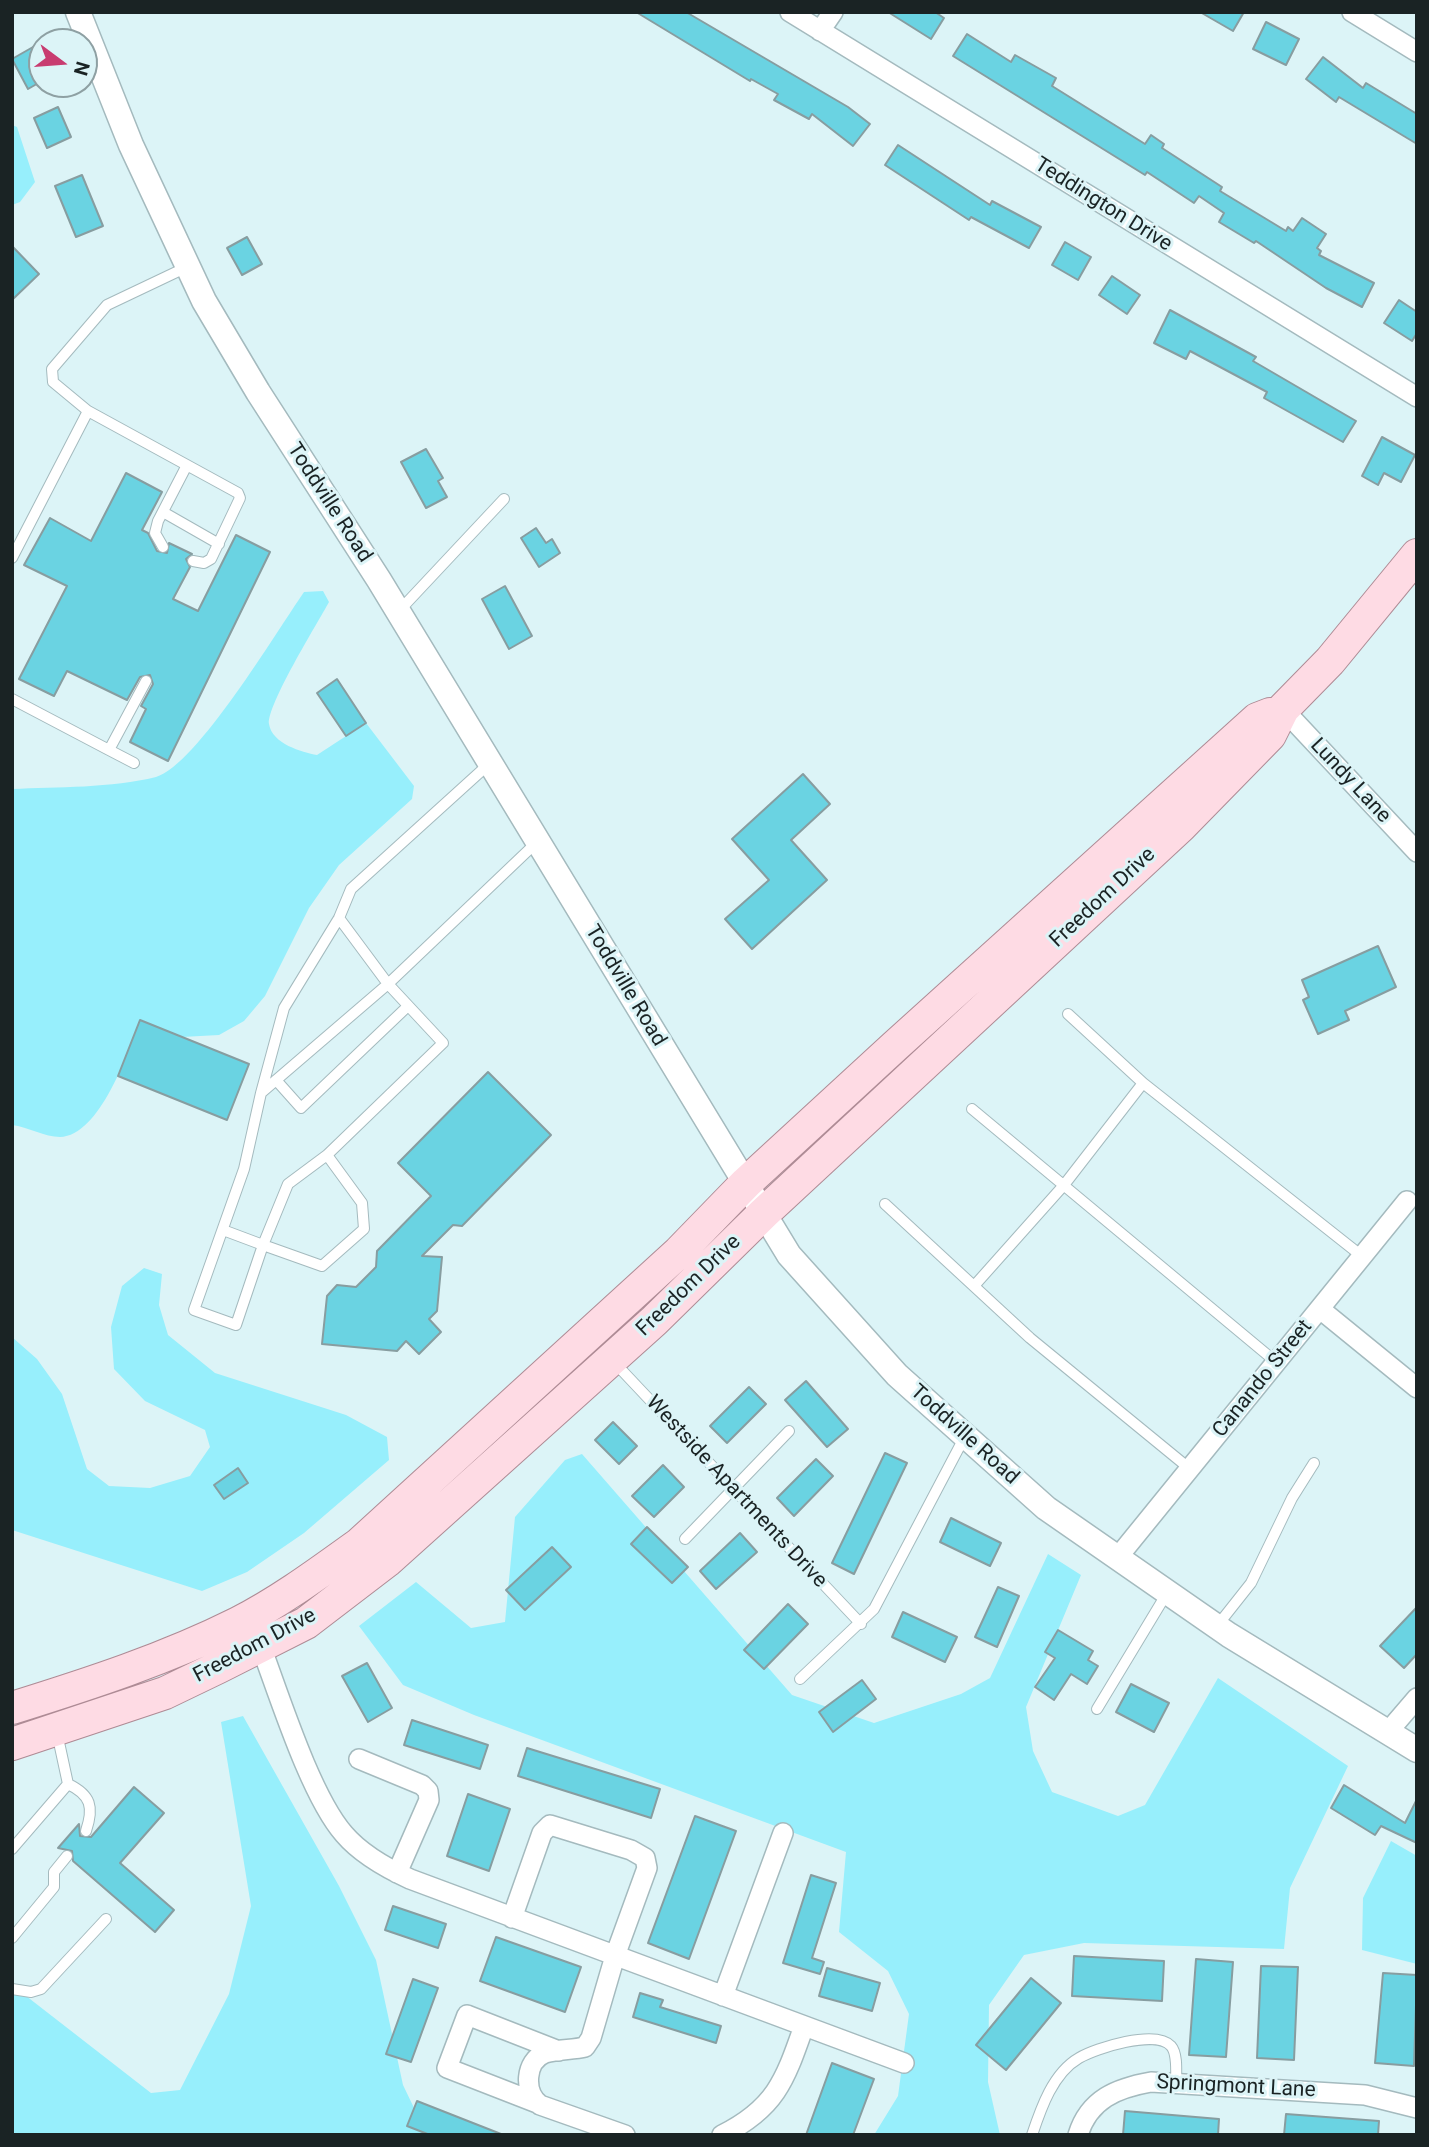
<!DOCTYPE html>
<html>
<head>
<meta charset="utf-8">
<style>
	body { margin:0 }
	#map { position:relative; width:1429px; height:2147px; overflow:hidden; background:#dcf4f7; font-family:Roboto,sans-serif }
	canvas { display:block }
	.frame { position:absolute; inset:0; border:14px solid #1a2324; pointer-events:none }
	.north { position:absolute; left:28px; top:28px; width:70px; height:70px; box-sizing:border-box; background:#dcf4f7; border:2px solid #8ea0a3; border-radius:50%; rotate:106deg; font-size:19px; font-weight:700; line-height:28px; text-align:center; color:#1a2324 }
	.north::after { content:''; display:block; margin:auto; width:24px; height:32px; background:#c83c70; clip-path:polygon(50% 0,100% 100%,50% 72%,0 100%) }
</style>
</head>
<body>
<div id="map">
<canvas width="1429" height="2147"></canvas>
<div class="frame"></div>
<div class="north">N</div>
</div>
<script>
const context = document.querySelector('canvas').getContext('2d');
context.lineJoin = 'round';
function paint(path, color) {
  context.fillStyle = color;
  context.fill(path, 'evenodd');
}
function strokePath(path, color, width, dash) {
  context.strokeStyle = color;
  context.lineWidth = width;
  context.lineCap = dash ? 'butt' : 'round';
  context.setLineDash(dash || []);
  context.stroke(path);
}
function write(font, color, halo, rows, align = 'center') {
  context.font = font + ' Roboto,sans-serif';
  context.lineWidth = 6;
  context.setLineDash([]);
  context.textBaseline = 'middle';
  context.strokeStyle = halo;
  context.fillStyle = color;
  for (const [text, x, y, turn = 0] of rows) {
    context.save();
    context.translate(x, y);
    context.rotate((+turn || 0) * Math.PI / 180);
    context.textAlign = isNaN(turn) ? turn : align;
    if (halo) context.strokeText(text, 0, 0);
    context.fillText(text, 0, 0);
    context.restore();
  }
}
const green = new Path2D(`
	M12,125L17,127L35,182L20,202L12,205Z
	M323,591L329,602C317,624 267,705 269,724C272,744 302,752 317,755L366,723L414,786L412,799L339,865L309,908L265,996L244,1021L219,1035L182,1037L140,1021C128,1052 100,1136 60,1137C45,1137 28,1127 12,1125V789C57,787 112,788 156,777C196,766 277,631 304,592Z
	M144,1268L162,1274L159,1305L168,1335L215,1373L346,1415L387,1437L389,1460L304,1533L247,1572L202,1591L12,1530V1337L37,1359L62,1394L87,1469L109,1486L150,1488L190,1476L210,1447L205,1430L145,1401L114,1369L111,1327L122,1286Z
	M582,1454L792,1695L874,1723L961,1694L990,1678L1048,1554L1081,1575L1026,1707L1033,1751L1052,1792L1118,1816L1145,1805L1218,1678L1348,1766L1290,1888L1284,1949L1084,1943L1024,1955L989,2005L988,2082L1000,2135H874L898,2096L909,2014L888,1971L839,1932L846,1852L474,1715L403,1685L359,1626L416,1582L471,1628L505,1622L515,1517L565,1460Z
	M243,1716L339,1886L376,1960L403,2085L427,2135H12V1985L151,2093L180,2090L229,1994L251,1906L221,1722Z
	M1391,1841L1417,1856V1964L1362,1950L1363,1898Z`);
const building = new Path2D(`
	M636,12H686L848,107L870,124L853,146L812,114L809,119L774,100L778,94L751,79L750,81Z
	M888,12H935L944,18L931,39Z
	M1200,12H1244L1233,31Z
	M1266,22L1299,39L1286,65L1253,49Z
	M967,34L1011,62L1015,55L1056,78L1052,86L1145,144L1151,135L1164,144L1162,148L1222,187L1220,191L1286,231L1288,227L1293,231L1302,218L1326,234L1317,248L1321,251L1319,255L1374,283L1362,307L1326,288L1256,241L1254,243L1219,222L1224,213L1199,196L1194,203L1147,172L1145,175L953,56Z
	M33,47L42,64V81L28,89L12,59Z
	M1323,57L1363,88L1366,83L1417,114V144L1339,97L1336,102L1306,79Z
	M58,107L71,137L47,148L34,118Z
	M898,145L990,205L992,201L1041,227L1029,248L971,217L969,220L885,165Z
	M82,175L103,226L76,237L55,186Z
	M247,237L262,264L242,275L227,248Z
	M1065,242L1091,257L1078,280L1052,265Z
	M12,246L39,274L12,300Z
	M1112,276L1140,295L1127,314L1099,295Z
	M1399,300L1417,312V333L1412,341L1384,323Z
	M1170,310L1256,357L1253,361L1356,421L1343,442L1264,398L1267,392L1190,351L1186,359L1154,343Z
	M1382,437L1415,455L1401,482L1384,473L1378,485L1362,476Z
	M426,449L443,478L438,481L447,497L426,508L401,462Z
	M126,473L162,492L142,530L148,533L157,551L167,553L169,543L192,554L186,559L190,567L173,599L198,611L236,535L270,552L168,761L130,742L146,709L141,706L153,684L150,675L140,677L127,700L67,671L54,696L19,679L67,586L24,565L50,518L91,541Z
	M536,528L546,543L552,539L560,553L539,567L521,538Z
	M505,586L532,636L509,649L482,599Z
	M337,679L366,723L346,736L317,693Z
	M803,774L830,804L791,840L827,880L752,949L725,919L769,880L732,839Z
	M1378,946L1396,987L1345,1011L1349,1020L1318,1034L1303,1000L1309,997L1302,980Z
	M140,1020L249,1064L227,1120L118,1076Z
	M488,1072L551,1135L462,1226L453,1225L422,1256L442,1257L437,1311L429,1319L441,1332L419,1354L406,1341L397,1351L322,1344L327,1296L337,1285L356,1287L376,1267L377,1251L431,1196L398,1163Z
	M806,1381L848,1429L827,1447L785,1400Z
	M749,1387L766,1404L727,1443L710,1426Z
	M613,1422L637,1446L619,1464L595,1440Z
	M885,1453L907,1463L854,1574L832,1563Z
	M816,1459L833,1476L794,1516L777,1498Z
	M663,1465L684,1487L654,1517L632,1496Z
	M238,1468L248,1483L224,1499L214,1485Z
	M951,1518L1001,1543L990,1566L940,1542Z
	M647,1527L688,1567L672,1583L631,1544Z
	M740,1533L757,1552L716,1589L700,1571Z
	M552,1547L571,1567L525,1610L506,1590Z
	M998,1587L1019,1596L997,1647L975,1637Z
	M788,1604L808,1624L764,1669L744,1650Z
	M1417,1607V1654L1404,1668L1380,1646Z
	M903,1612L957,1637L945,1662L892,1637Z
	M1058,1630L1093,1651L1088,1660L1098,1666L1087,1684L1071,1674L1054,1700L1035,1687L1055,1658L1045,1652Z
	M367,1663L392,1708L368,1722L342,1676Z
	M862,1680L876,1699L833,1732L819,1712Z
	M1131,1684L1169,1703L1154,1732L1116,1712Z
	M412,1720L488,1745L480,1769L404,1745Z
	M527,1748L660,1789L651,1818L518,1776Z
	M1344,1785L1405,1823L1417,1799V1843L1381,1826L1375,1835L1331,1808Z
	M134,1787L164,1813L120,1863L174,1910L155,1932L73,1861L72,1851L58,1848L79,1824L80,1836L91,1837Z
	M468,1794L510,1809L489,1871L447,1856Z
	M695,1816L736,1831L689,1959L648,1943Z
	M811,1875L836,1883L812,1958L824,1962L820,1974L783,1963Z
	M393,1906L446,1924L438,1948L385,1930Z
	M496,1937L581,1967L565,2012L480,1981Z
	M1074,1956L1164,1961L1162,2001L1072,1996Z
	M1196,1959L1233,1962L1226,2057L1189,2055Z
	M1261,1966L1298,1967L1294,2060L1257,2058Z
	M827,1968L880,1983L872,2011L819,1996Z
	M1383,1973L1417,1975L1414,2066L1375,2063Z
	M1031,1978L1061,2003L1006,2070L976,2045Z
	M413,1979L438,1988L411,2062L386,2054Z
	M640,1993L663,2000L660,2007L721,2026L716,2043L633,2017Z
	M832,2063L874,2079L853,2135H806Z
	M417,2101L501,2134V2135H430L407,2126Z
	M1125,2111L1219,2119L1218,2135H1123Z
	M1286,2114L1379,2121L1378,2135H1284Z`);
const service = new Path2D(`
	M187,267L107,305L52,369L53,382L88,411L238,493L240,498L211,559L204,563L193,561
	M163,512L219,544
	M163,547L155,533L158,521L187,465
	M12,558L88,411
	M399,611L504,499
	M12,699L109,750L146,681
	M109,750L134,763
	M490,763L351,889L339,918L284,1008L261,1093L244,1169L194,1310L236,1325L263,1245L322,1266L364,1229L362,1203L327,1155L443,1043L388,984L536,843
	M1068,1014L1143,1083
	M276,1080L301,1108L408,1006
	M261,1093L388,984L339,918
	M972,1109L1276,1362
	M885,1204L1030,1338L1190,1469
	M223,1230L263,1245L288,1184L327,1155
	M974,1286L1064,1185L1143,1083L1363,1257
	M614,1362L861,1624
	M685,1539L789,1431
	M1217,1626L1251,1583L1292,1498L1314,1463
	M800,1679L874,1609L964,1438
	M1097,1709L1167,1593
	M68,1784C91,1795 94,1807 86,1831
	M12,1849L68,1784L57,1733
	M12,1938L54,1887V1872L67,1856
	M12,1989L31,1992L41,1989L106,1919
	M1032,2135C1041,2108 1053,2073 1079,2058C1096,2048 1156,2029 1171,2046C1178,2054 1176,2073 1176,2083`);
const minor = new Path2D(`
	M790,12L1417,397
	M1352,12L1417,52
	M820,31L833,12
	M1283,709L1417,852
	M1320,1309L1417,1388
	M1118,1557L1407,1201
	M257,1636C277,1688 309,1794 344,1834C361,1854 386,1868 410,1879L904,2063
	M1387,1733L1417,1698
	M359,1759L422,1785L428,1791L429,1800L397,1873
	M512,1918L542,1833L550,1825L631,1850L645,1858L647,1868L615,1956L591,2038L585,2047C573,2050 557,2049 545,2053C525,2061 523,2092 540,2105L625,2135
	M723,1996L783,1833
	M537,2103L447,2068L467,2015L559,2051
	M722,2135C776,2108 785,2080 804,2026
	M1078,2135C1089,2099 1117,2088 1151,2082L1365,2095L1417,2108`);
const tertiary = new Path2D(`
	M78,12L131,145L204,301L258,392L379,580L789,1255L897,1375L1046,1508L1229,1635L1417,1750`);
const primary = new Path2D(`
	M12,1708C89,1684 166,1659 238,1623C281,1601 320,1572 359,1544L679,1252L746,1183L895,1046L1257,719L1270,714
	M12,1744L165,1693L219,1667L306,1623L387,1561L654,1321L764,1213L1180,827L1270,735L1283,709L1330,661L1417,555`);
const streetNames = [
	["Teddington Drive",1103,205,32],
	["Toddville Road",329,503,57],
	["Lundy Lane",1350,781,47],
	["Freedom Drive",1103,898,-43],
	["Toddville Road",625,986,59],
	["Freedom Drive",689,1286,-44],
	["Canando Street",1263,1379,-51],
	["Toddville Road",964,1435,42],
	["Westside Apartments Drive",736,1492,47],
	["Freedom Drive",255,1646,-28],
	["Springmont Lane",1236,2087,3]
];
paint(green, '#97effc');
paint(building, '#6ad3e2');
strokePath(building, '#879da0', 2);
strokePath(service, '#a4babe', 12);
strokePath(minor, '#a4babe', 22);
strokePath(tertiary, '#a4babe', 27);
strokePath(primary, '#ae8b95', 34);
strokePath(service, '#fff', 10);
strokePath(minor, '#fff', 19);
strokePath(tertiary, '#fff', 24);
strokePath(primary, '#fedbe4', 32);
write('21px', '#1a2324', '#dcf4f7', streetNames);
</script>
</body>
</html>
